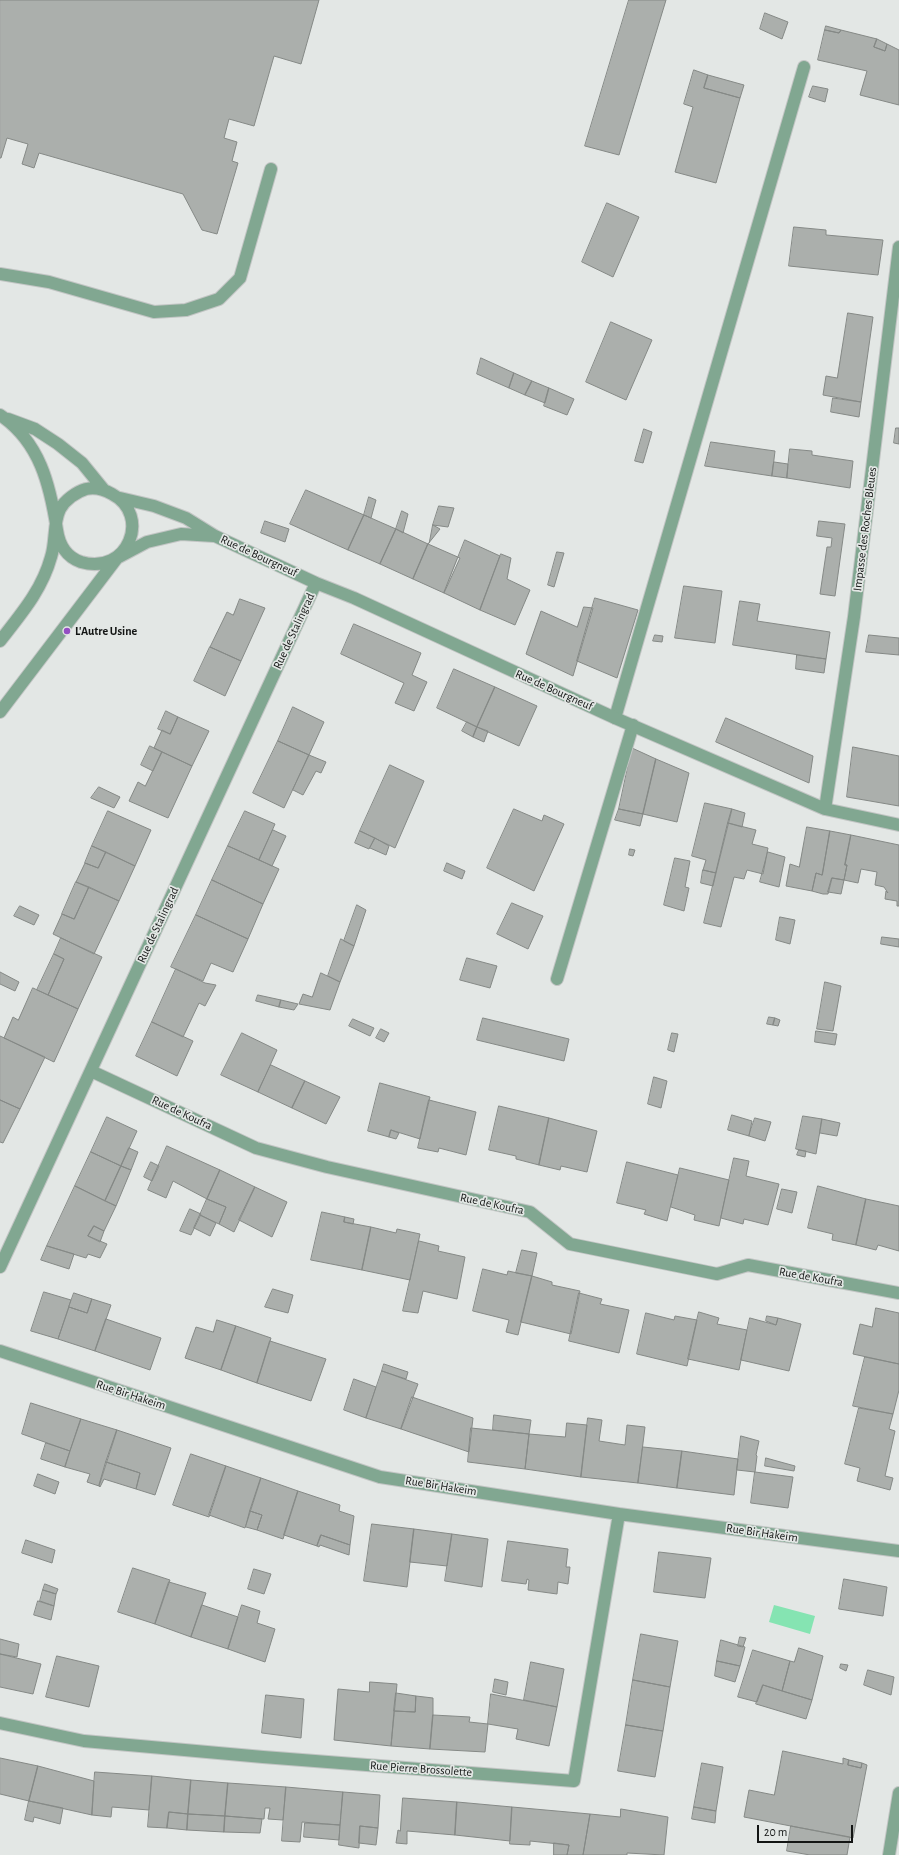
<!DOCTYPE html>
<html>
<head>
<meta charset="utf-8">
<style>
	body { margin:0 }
	#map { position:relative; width:899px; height:1855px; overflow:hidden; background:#e3e7e5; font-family:"Alegreya Sans",sans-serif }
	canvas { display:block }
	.scale { position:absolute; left:757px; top:1825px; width:96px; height:18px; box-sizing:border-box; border:2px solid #131514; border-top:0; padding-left:5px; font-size:12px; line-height:14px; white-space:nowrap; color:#131514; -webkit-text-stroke:3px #e3e7e5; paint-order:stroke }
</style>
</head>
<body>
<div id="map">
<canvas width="899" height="1855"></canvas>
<div class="scale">20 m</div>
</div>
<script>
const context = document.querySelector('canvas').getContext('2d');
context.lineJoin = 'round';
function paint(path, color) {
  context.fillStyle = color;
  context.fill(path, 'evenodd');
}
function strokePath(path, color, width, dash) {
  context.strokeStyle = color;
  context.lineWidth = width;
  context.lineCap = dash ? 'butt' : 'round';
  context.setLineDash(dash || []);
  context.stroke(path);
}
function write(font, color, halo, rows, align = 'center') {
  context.font = font + ' "Alegreya Sans",sans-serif';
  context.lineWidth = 3.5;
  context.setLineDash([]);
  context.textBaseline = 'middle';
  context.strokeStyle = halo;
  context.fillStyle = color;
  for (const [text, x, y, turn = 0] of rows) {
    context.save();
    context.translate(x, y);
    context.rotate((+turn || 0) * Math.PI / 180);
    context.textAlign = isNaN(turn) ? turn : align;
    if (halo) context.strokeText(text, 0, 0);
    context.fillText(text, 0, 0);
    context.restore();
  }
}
const water = new Path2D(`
	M774,1605L815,1616L810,1634L769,1622Z`);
const building = new Path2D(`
	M0,0H319L301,64L274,56L254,126L229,119L224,138L237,142L232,161L238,163L217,234L202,230L183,194L39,153L34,168L22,164L28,144L7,138L1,158H0Z
	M629,0H666L619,155L585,146Z
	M765,13L788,22L782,39L760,29Z
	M826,26L841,30L839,33L825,30Z
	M825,30L839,33L841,30L877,39L874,47L885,51L887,44L899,50V105L860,95L867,71L818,60Z
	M877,39L887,44L885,51L874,47Z
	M694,70L708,75L704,88L740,98L716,183L675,172L693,107L684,104Z
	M708,75L744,85L740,98L704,88Z
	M813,86L828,89L825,102L809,97Z
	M607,203L639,217L613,277L582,262Z
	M794,227L826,230V235L883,240L878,275L789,266Z
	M848,313L873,317L861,402L823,395L826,376L837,378Z
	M611,322L652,340L626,400L586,382Z
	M481,358L514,373L509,388L477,374Z
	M514,373L532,381L525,395L509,388Z
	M532,381L549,388L545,403L525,395Z
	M549,388L574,399L567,415L544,406Z
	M833,398L861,402L859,417L831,412Z
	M896,428H899V444L894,443Z
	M644,429L652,432L643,463L635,461Z
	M711,442L775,451L772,476L705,466Z
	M790,449L812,451V455L853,461L850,488L787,478Z
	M774,462L788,464L787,478L772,476Z
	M306,490L364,515L348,550L290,524Z
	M369,497L376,500L371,518L364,515Z
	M439,506L454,508L448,527L433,525Z
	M402,511L408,514L403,533L396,529Z
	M364,515L396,529L380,564L348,550Z
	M265,521L289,529L285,542L261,533Z
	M819,521L845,524L835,596L820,594L827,547H831L832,538L817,536Z
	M433,525L440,529L428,544L429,543Z
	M396,529L428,544L413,579L380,564Z
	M465,540L500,556L480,610L444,593Z
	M428,544L460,558L444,593L413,579Z
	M557,552L564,553L554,587L548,585Z
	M501,554L511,558L507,579L530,590L515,625L480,610Z
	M684,586L722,591L715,643L675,638Z
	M595,598L638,610L617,678L577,661Z
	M240,599L265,608L241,661L210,647L227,612L233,615Z
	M740,601L760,604L757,621L830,632L826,659L733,645Z
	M584,607L593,608L573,676L526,654L541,611L577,627Z
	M354,624L421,653L412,675L427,682L414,711L395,703L404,683L341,654Z
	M655,635L663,636L662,642L653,641Z
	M869,635L899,638V655L866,652Z
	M210,647L241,661L225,696L194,681Z
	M797,655L826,659L824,673L796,669Z
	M454,669L495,687L477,727L437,708Z
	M495,687L537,706L519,746L477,727Z
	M293,707L324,722L309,755L278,741Z
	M166,711L178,717L170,734L158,729Z
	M178,717L209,731L192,766L154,748L162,730L170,734Z
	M726,718L813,756L809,783L716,742Z
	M467,722L477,727L473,737L462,731Z
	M477,727L488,731L484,742L473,737Z
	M278,741L309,755L284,808L253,793Z
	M150,746L162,752L153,771L141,765Z
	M853,747L899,756V806L847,797Z
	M632,748L656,759L643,814L619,809Z
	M162,752L192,766L168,818L129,801L138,782L145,786Z
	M309,755L326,762L321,773L316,771L303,795L293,790Z
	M656,759L689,773L677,822L643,814Z
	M390,765L424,781L395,848L360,831Z
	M99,787L120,797L114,808L91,798Z
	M705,803L732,809L716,873L703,870L706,860L692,856Z
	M514,809L542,821L544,815L564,824L534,891L487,868Z
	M619,809L643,814L640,826L615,820Z
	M732,809L745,813L742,827L728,823Z
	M108,811L151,830L135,866L92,846Z
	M245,811L275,824L259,860L228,846Z
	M728,823L756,830L752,844L768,848L763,874L747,870L744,879L734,877L721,927L704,923Z
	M807,827L830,831L822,875L816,873L812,891L786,886L790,864L799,867Z
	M273,830L286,836L272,866L259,860Z
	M360,831L375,838L369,849L355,843Z
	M830,831L851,835L845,865H847L844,880L832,878L828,894H823L812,891L816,873L822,875Z
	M851,835L899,845V906H897V901L885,899L886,891L888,893L884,887L875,885L877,872L861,869L858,883L844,880L847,865H845Z
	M375,838L389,846L386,855L370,848Z
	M92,846L106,852L98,868L85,863Z
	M228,846L279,869L263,904L212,880Z
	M630,849L635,850L633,856L629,855Z
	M106,852L135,866L119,901L76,882L85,863L98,868Z
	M768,852L785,857L779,887L760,882Z
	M675,858L690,861L685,887L689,888L684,911L664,905Z
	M447,863L465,871L462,879L444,871Z
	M703,870L716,873L713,886L701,883Z
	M832,878L844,880L841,894L828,892Z
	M212,880L263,904L248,939L196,915Z
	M76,882L89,887L74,919L62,914Z
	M89,887L119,901L94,954L53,934L62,914L74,919Z
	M512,903L543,916L528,949L497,934Z
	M357,905L366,910L354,946L344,941Z
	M20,906L39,915L34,925L14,916Z
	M196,915L248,939L233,972L211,963L203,981L171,967Z
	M780,917L795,920L790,944L776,940Z
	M882,937L899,939V947L881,944Z
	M61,938L102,957L78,1009L48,995L64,959L54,954Z
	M341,939L354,946L340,982L328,976Z
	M54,954L64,959L48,995L37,990Z
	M467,958L497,966L490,988L460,980Z
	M176,969L205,983L216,985L205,1006L199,1003L183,1037L152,1022Z
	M0,972L19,982L15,991L0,984Z
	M321,973L340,982L330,1010L299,1004L303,994L312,997Z
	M825,982L841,986L833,1031L817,1029Z
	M33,988L78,1009L54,1062L4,1038L13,1017L18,1020Z
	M258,995L281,1000L279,1007L256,1001Z
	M281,1000L298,1004L294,1010L279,1007Z
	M769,1017L775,1018L773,1025L767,1024Z
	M483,1018L569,1039L564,1061L477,1040Z
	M775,1018L780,1020L778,1026L773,1025Z
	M353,1019L374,1028L370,1036L349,1026Z
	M152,1022L193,1041L177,1076L136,1056Z
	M381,1029L389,1033L384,1042L376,1038Z
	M816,1031L837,1034L835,1045L815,1042Z
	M242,1033L277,1050L258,1092L221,1075Z
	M672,1033L678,1034L674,1052L668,1050Z
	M0,1036L45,1057L20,1109L0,1100Z
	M271,1065L305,1081L292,1108L258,1092Z
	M654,1077L667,1081L661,1108L648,1104Z
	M305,1081L340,1097L326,1124L292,1108Z
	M380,1083L430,1097L420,1139L391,1130L389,1137L368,1131Z
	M0,1100L20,1109L3,1143L0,1142Z
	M429,1100L476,1112L466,1155L439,1148L438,1152L418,1148Z
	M499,1106L549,1118L539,1165L516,1159V1156L489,1150Z
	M732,1115L752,1121L749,1136L728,1130Z
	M803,1116L822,1119L816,1154L796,1149Z
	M107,1117L137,1131L121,1166L91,1152Z
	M549,1118L597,1131L587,1172L561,1166L560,1170L539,1165Z
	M755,1118L771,1122L765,1141L749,1136Z
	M822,1119L840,1123L837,1136L820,1133Z
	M391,1130L399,1133L396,1139L389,1137Z
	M167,1146L220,1170L207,1199L173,1181L166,1198L148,1190Z
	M129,1148L138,1152L131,1170L121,1166Z
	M799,1150L806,1151L805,1157L797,1155Z
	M91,1152L121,1166L105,1201L75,1186Z
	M734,1158L749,1161L746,1176L779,1184L768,1225L744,1219L743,1224L721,1218Z
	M151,1162L159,1166L152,1181L144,1177Z
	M627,1162L678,1175L667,1221L644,1214L646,1210L617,1203Z
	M121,1166L131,1170L116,1206L105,1201Z
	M680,1168L729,1180L719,1226L694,1220L695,1215L671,1207Z
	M220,1170L255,1187L234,1232L219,1224L226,1207L207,1199Z
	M75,1186L116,1206L104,1231L94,1226L88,1236L107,1244L100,1258L88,1254L86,1258L47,1246Z
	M818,1186L866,1199L856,1245L832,1240L833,1234L808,1228Z
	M255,1187L287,1202L272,1237L239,1220Z
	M782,1189L797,1192L792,1213L777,1209Z
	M207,1199L226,1207L219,1224L200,1215Z
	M866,1199L899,1206V1251L878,1245L876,1250L856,1245Z
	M190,1209L201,1214L191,1235L180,1231Z
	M322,1212L345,1217L344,1222L371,1227L362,1270L311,1260Z
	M200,1215L216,1223L210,1236L194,1228Z
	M345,1217L354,1219L353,1224L344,1222Z
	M94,1226L104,1231L100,1242L88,1236Z
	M371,1227L396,1233L397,1229L420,1234L410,1280L362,1270Z
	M419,1241L439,1246L438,1251L465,1257L457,1299L423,1291L418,1313L403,1311Z
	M47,1246L74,1254L69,1269L41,1260Z
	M522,1250L537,1253L532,1276L516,1273Z
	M483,1269L507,1275L508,1271L532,1276L518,1335L506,1332L509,1320L473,1311Z
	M532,1276L552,1282V1285L580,1291L571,1334L521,1322Z
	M273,1289L293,1295L288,1313L265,1307Z
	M44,1292L71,1300L58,1339L31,1331Z
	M74,1293L92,1299L87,1313L69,1307Z
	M579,1293L602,1299L600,1304L629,1310L619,1353L569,1341Z
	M92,1299L111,1305L95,1351L58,1339L69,1307L87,1313Z
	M876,1308L899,1313V1364L853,1354L860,1324L872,1327Z
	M699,1312L719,1318L717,1324L747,1330L739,1370L688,1359Z
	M646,1313L674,1320L675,1316L697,1320L687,1366L637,1354Z
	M767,1316L778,1318L776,1325L766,1321Z
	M750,1318L776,1325L778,1318L801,1324L789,1371L741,1360Z
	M106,1319L161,1338L150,1370L95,1351Z
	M217,1320L236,1326L221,1370L185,1358L196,1327L213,1332Z
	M236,1326L271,1338L257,1383L221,1370Z
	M270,1341L326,1359L311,1401L257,1383Z
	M865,1357L899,1364V1390L893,1414L853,1406Z
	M384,1364L408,1372L406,1379L382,1371Z
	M382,1371L418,1384L401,1429L366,1418Z
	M354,1379L376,1387L366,1418L344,1410Z
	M412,1397L473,1418L469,1452L401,1429Z
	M31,1403L81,1419L70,1451L22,1434Z
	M859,1408L893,1414L889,1429L895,1431L885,1476L893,1478L890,1490L857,1481L860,1468L845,1464Z
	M494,1415L531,1420L529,1434L493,1430Z
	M588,1418L602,1420L599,1441L625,1445L627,1425L645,1427L638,1483L581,1477Z
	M81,1419L117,1430L99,1486L87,1482L90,1474L65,1467Z
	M567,1423L587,1425L581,1477L525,1469L529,1434L565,1437Z
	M471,1428L529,1434L525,1469L468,1462Z
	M117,1430L171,1448L155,1495L136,1489L140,1473L106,1462Z
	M741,1436L759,1441L756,1455L757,1456L755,1472L737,1470Z
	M46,1443L70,1451L65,1467L41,1459Z
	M643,1447L682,1451L677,1488L638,1483Z
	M682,1451L738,1459L734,1495L677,1488Z
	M191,1454L226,1466L209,1517L173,1505Z
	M766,1458L795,1466L794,1471L765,1466Z
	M106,1462L140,1473L136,1489L104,1479L100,1487L99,1486Z
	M226,1466L261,1478L245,1528L209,1515Z
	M755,1472L793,1477L788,1508L751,1503Z
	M38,1474L59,1482L55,1494L34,1486Z
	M261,1478L298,1491L283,1539L257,1530L262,1515L250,1511Z
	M298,1491L340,1505L339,1511L354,1516L350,1545L321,1535L317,1546L284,1535Z
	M250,1511L262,1515L257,1530L246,1527Z
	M372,1524L414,1529L407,1587L364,1581Z
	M414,1529L452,1534L447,1566L410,1562Z
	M452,1534L488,1539L482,1587L445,1581Z
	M321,1535L350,1545L349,1555L320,1545L319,1547L317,1546Z
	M26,1540L55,1550L52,1563L22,1553Z
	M508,1541L568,1549L566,1567H570L568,1584L558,1582L557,1594L528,1590L529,1580L527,1579L526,1584L502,1581Z
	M659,1552L711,1558L705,1598L654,1592Z
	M133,1568L170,1580L155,1624L118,1612Z
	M254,1569L271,1574L264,1594L248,1589Z
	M844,1579L887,1587L883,1616L839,1609Z
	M169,1582L206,1593L191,1637L155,1624Z
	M45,1584L58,1589L56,1594L43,1590Z
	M43,1590L56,1594L54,1606L40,1601Z
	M38,1601L54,1606L51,1620L34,1615Z
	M202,1605L238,1617L228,1649L191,1637Z
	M242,1605L260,1611L257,1623L275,1629L265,1662L228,1649Z
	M641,1634L678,1641L670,1687L633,1680Z
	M740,1637L746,1638L743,1647L738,1646Z
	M0,1639L19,1644L17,1657L0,1654Z
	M721,1640L745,1647L740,1666L717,1661Z
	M799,1648L823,1656L812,1700L782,1691L790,1661L794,1662Z
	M753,1650L790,1661L782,1691L763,1685L757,1702L738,1697Z
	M0,1654L41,1664L33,1694L0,1687Z
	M57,1656L99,1666L89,1707L46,1697Z
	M717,1661L740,1666L735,1682L715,1676Z
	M531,1662L564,1669L557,1707L524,1700Z
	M841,1664L848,1665L846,1671L840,1668Z
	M868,1670L894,1677L891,1695L864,1685Z
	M495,1679L508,1682L506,1695L493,1692Z
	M633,1680L670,1687L663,1731L626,1725Z
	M370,1682L397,1684L391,1746L334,1740L338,1689L369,1692Z
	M763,1685L812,1700L806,1719L756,1704Z
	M396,1693L416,1696L415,1712L394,1711Z
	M491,1694L557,1707L549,1746L516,1739L518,1729L488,1724Z
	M266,1695L304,1699L301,1738L262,1733Z
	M416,1696L433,1698V1715L430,1749L391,1746L394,1711L415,1712Z
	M433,1715L470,1717L469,1722L488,1724L485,1752L430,1749Z
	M626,1725L663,1731L655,1777L618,1771Z
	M783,1751L843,1764V1758L849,1760L848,1765L861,1768L862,1763L867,1765L853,1838L744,1817L749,1790L774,1795Z
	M0,1758L38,1766L29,1801L0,1794Z
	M849,1760L862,1763L861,1768L848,1765Z
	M702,1763L723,1767L716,1811L694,1807Z
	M38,1766L94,1781L92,1815L29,1801Z
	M95,1772L152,1776L149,1810L112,1807L111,1817L92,1815Z
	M152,1776L191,1780L188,1814L169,1812L167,1828L148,1827Z
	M191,1780L228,1783L225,1816L188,1814Z
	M228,1783L286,1787L283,1820L268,1819L270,1808H265L264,1819L225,1816Z
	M286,1787L343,1792L340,1825L302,1822L300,1842L282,1841Z
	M343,1792L380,1795L378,1828L360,1826L359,1848L339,1845Z
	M403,1798L457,1802L455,1835L407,1831V1844L396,1843L398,1830L400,1831Z
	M29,1801L63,1808L60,1824L34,1817L33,1822L25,1820Z
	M457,1802L512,1807L510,1841L455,1835Z
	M512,1807L590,1814L583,1855H567L569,1845L530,1841V1845L510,1844Z
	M694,1807L716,1811L715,1823L692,1819Z
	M621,1809L668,1817L664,1855L627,1853V1855H583L590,1814L620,1817Z
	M169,1812L188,1814L187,1830L167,1828Z
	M188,1814L225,1816L224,1832L187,1830Z
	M225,1816L262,1819L260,1833L224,1832Z
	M305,1823L340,1825L339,1840L304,1837Z
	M360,1826L378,1828L376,1845L359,1843Z
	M791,1826L850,1837L847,1855H810L787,1851Z
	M554,1843L569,1845L567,1855H554Z`);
const service = new Path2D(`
	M0,274L49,282L154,312L186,310L219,299L240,278L271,169
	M615,718L804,67
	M557,979L633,725`);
const minor = new Path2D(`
	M0,415C40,442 50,485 57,530C59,544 66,557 81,562C128,576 152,515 112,494C105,490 95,487 86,489C76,492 65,500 60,509C53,523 56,542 51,557C42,590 21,614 0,641
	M8,419L35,429L58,444L82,463L104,490
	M120,498L154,506L186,518L215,536L316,583L354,598L615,718L825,809L899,825
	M0,712L117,558L147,542L181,534L214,536
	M825,809L854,617L899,247
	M91,1071L256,1148L327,1167L530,1212L570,1244L717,1274L748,1265L899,1293
	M0,1267L316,583
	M0,1351L380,1477L619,1514L899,1551
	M0,1723L84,1741L263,1757L574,1781L619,1514
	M889,1855L899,1793`);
const markers = [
	[67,631,4,"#944fc3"]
];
const streetNames = [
	["Impasse des Roches Bleues",865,529,-83],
	["Rue de Bourgneuf",259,556,25],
	["Rue de Stalingrad",294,631,-65],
	["Rue de Bourgneuf",554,690,24],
	["Rue de Stalingrad",158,925,-65],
	["Rue de Koufra",182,1113,25],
	["Rue de Koufra",492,1204,12],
	["Rue de Koufra",811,1277,10],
	["Rue Bir Hakeim",131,1395,18],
	["Rue Bir Hakeim",441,1486,9],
	["Rue Bir Hakeim",762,1533,8],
	["Rue Pierre Brossolette",421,1769,4]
];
const poiNames = [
	["L'Autre Usine",75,631]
];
paint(water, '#85e4b2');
paint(building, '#abafac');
strokePath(building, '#858986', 1);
strokePath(service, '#c2c5c4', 14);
strokePath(minor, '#c2c5c4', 14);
strokePath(service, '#81a791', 12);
strokePath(minor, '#81a791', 12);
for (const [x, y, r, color] of markers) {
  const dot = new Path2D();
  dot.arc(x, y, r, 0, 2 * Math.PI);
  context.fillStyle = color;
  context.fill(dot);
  strokePath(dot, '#e3e7e5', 1.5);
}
write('12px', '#131514', '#e3e7e5', streetNames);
write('bold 12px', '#131514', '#e3e7e5', poiNames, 'left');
</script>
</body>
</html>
